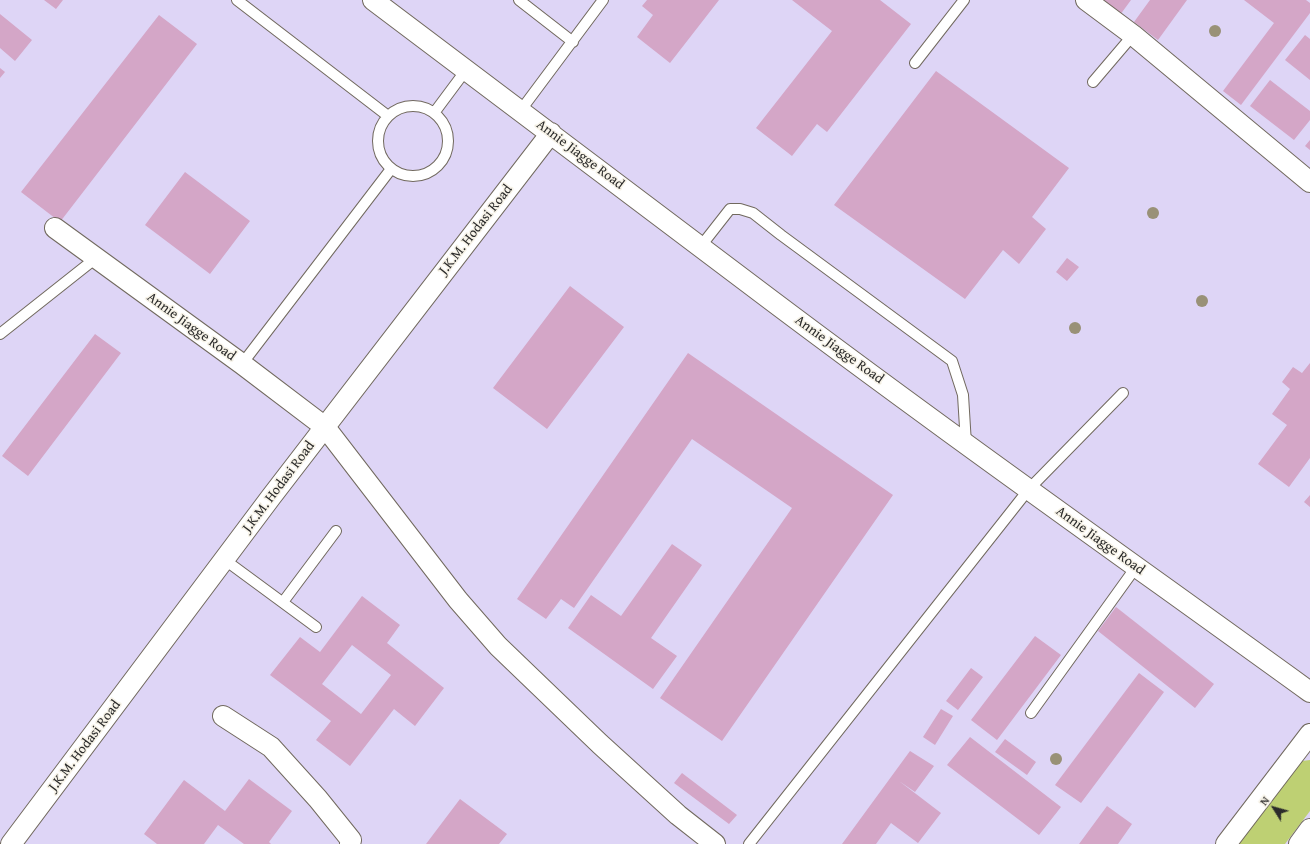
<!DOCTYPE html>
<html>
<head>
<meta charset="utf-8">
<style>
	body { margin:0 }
	#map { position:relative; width:1310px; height:844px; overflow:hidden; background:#f2dbbd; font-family:"Gentium Book Plus",serif }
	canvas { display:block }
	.north { position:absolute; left:1254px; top:788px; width:40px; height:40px; -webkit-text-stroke:3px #f7f3e8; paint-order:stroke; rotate:307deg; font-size:11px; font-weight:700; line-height:16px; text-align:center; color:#2b2b2b }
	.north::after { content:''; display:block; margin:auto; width:14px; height:18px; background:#2b2b2b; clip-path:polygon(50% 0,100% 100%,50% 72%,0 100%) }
</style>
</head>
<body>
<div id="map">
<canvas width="1310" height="844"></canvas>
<div class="north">N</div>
</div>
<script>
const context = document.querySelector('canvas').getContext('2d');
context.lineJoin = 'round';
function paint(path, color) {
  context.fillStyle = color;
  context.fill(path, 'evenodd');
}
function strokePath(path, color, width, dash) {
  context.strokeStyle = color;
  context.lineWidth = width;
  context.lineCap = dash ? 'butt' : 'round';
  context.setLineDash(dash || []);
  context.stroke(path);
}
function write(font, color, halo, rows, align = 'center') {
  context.font = font + ' "Gentium Book Plus",serif';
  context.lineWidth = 3;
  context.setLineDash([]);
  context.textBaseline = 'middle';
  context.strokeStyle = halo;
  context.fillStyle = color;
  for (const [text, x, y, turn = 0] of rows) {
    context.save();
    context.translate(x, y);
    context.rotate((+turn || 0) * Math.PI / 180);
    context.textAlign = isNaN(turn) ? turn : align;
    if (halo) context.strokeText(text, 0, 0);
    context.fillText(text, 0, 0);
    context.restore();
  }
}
const built = new Path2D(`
	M0,0H1310V844H0Z`);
const green = new Path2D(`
	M1310,760V811L1285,844H1236L1302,761Z`);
const building = new Path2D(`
	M44,0H63L56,9Z
	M647,0H719L670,63L637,37L653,15L642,6Z
	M792,0H880L911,24L827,132L817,124L792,156L756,128L832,31Z
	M1100,0H1131L1120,15Z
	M1150,0H1187L1158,40L1134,22Z
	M1244,0H1306L1310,3V13L1241,105L1223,91L1274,23Z
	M0,14L32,40L15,61L0,48Z
	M159,15L197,44L60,222L21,192Z
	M1305,35L1310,39V80L1285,60Z
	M0,68L5,72L0,78Z
	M936,71L1069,168L1032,217L1046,229L1019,264L1003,250L965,299L834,205Z
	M1270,80L1310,111V120L1294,140L1250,106Z
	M1310,140V150L1305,146Z
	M185,172L250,221L210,274L145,225Z
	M1067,258L1079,267L1067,281L1056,272Z
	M570,286L624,327L547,429L493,388Z
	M95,334L121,353L28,476L2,456Z
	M688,353L893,495L722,741L660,698L792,508L692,439L574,608L561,599L546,619L517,599Z
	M1310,363V458L1289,487L1258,464L1287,425L1272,414L1290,389L1282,382L1293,367L1302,373Z
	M1310,495V507L1304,502Z
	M672,544L702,565L651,638L677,656L653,689L568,628L591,595L621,616Z
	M362,596L400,625L387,643L444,688L415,726L394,709L350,766L316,740L331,721L270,675L300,637L320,652ZM352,645L391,675L361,714L322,684Z
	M1116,607L1214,684L1195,708L1098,631Z
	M1035,636L1061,655L997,740L971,720Z
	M971,668L983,677L958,710L946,701Z
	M1139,673L1164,692L1081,803L1055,785Z
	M941,709L953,716L935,745L923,737Z
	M970,737L1061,807L1039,835L947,765Z
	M1005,739L1036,762L1027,775L995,752Z
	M910,751L934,766L915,792L899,781L941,813L918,843L891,823L876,844H842Z
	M682,773L737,815L729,824L674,783Z
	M249,779L292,811L269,842L271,844H244L218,825L204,844H157L144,834L184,780L225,811Z
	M460,799L507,834L499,844H426Z
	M1107,806L1132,824L1118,844H1079Z`);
const service = new Path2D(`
	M237,0L388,116
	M519,0L573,42
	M915,63L964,0
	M1093,82L1133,35
	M378 141a35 35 0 1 1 70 0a35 35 0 1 1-70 0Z
	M521,110L603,0
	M434,113L466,70
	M701,246L730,209H740L753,213L781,235L952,361L963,395L966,444
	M0,334L96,258
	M242,364L391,169
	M225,560L316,627
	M283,602L336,531
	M1031,713L1136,567
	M749,844L1029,489L1123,393`);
const minor = new Path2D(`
	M373,0C498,94 622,188 747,282C932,422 1122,556 1310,692
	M1086,0L1133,35L1310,182
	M55,228L242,364L325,427L458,600L498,646L600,744L678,815L715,844
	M223,716L271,747L318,799L351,840L350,844
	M11,844L271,497L551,133
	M1226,844L1310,734
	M1299,844L1310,829`);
const trees = [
	[1215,31],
	[1153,213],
	[1202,301],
	[1075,328],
	[1056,759]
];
const streetNames = [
	["Annie Jiagge Road",580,155,37],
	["J.K.M. Hodasi Road",476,230,-52],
	["Annie Jiagge Road",191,327,36],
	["Annie Jiagge Road",839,350,36],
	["J.K.M. Hodasi Road",279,487,-53],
	["Annie Jiagge Road",1100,541,36],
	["J.K.M. Hodasi Road",85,746,-53]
];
paint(built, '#ded5f6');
paint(green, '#bed073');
paint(building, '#d4a6c7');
strokePath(service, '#71695e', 12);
strokePath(minor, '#71695e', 22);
strokePath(service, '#fff', 10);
strokePath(minor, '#fff', 20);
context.fillStyle = '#999177';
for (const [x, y] of trees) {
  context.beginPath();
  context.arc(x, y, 6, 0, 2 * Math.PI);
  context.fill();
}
write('14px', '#2b2b2b', '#f7f3e8', streetNames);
</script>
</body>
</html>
